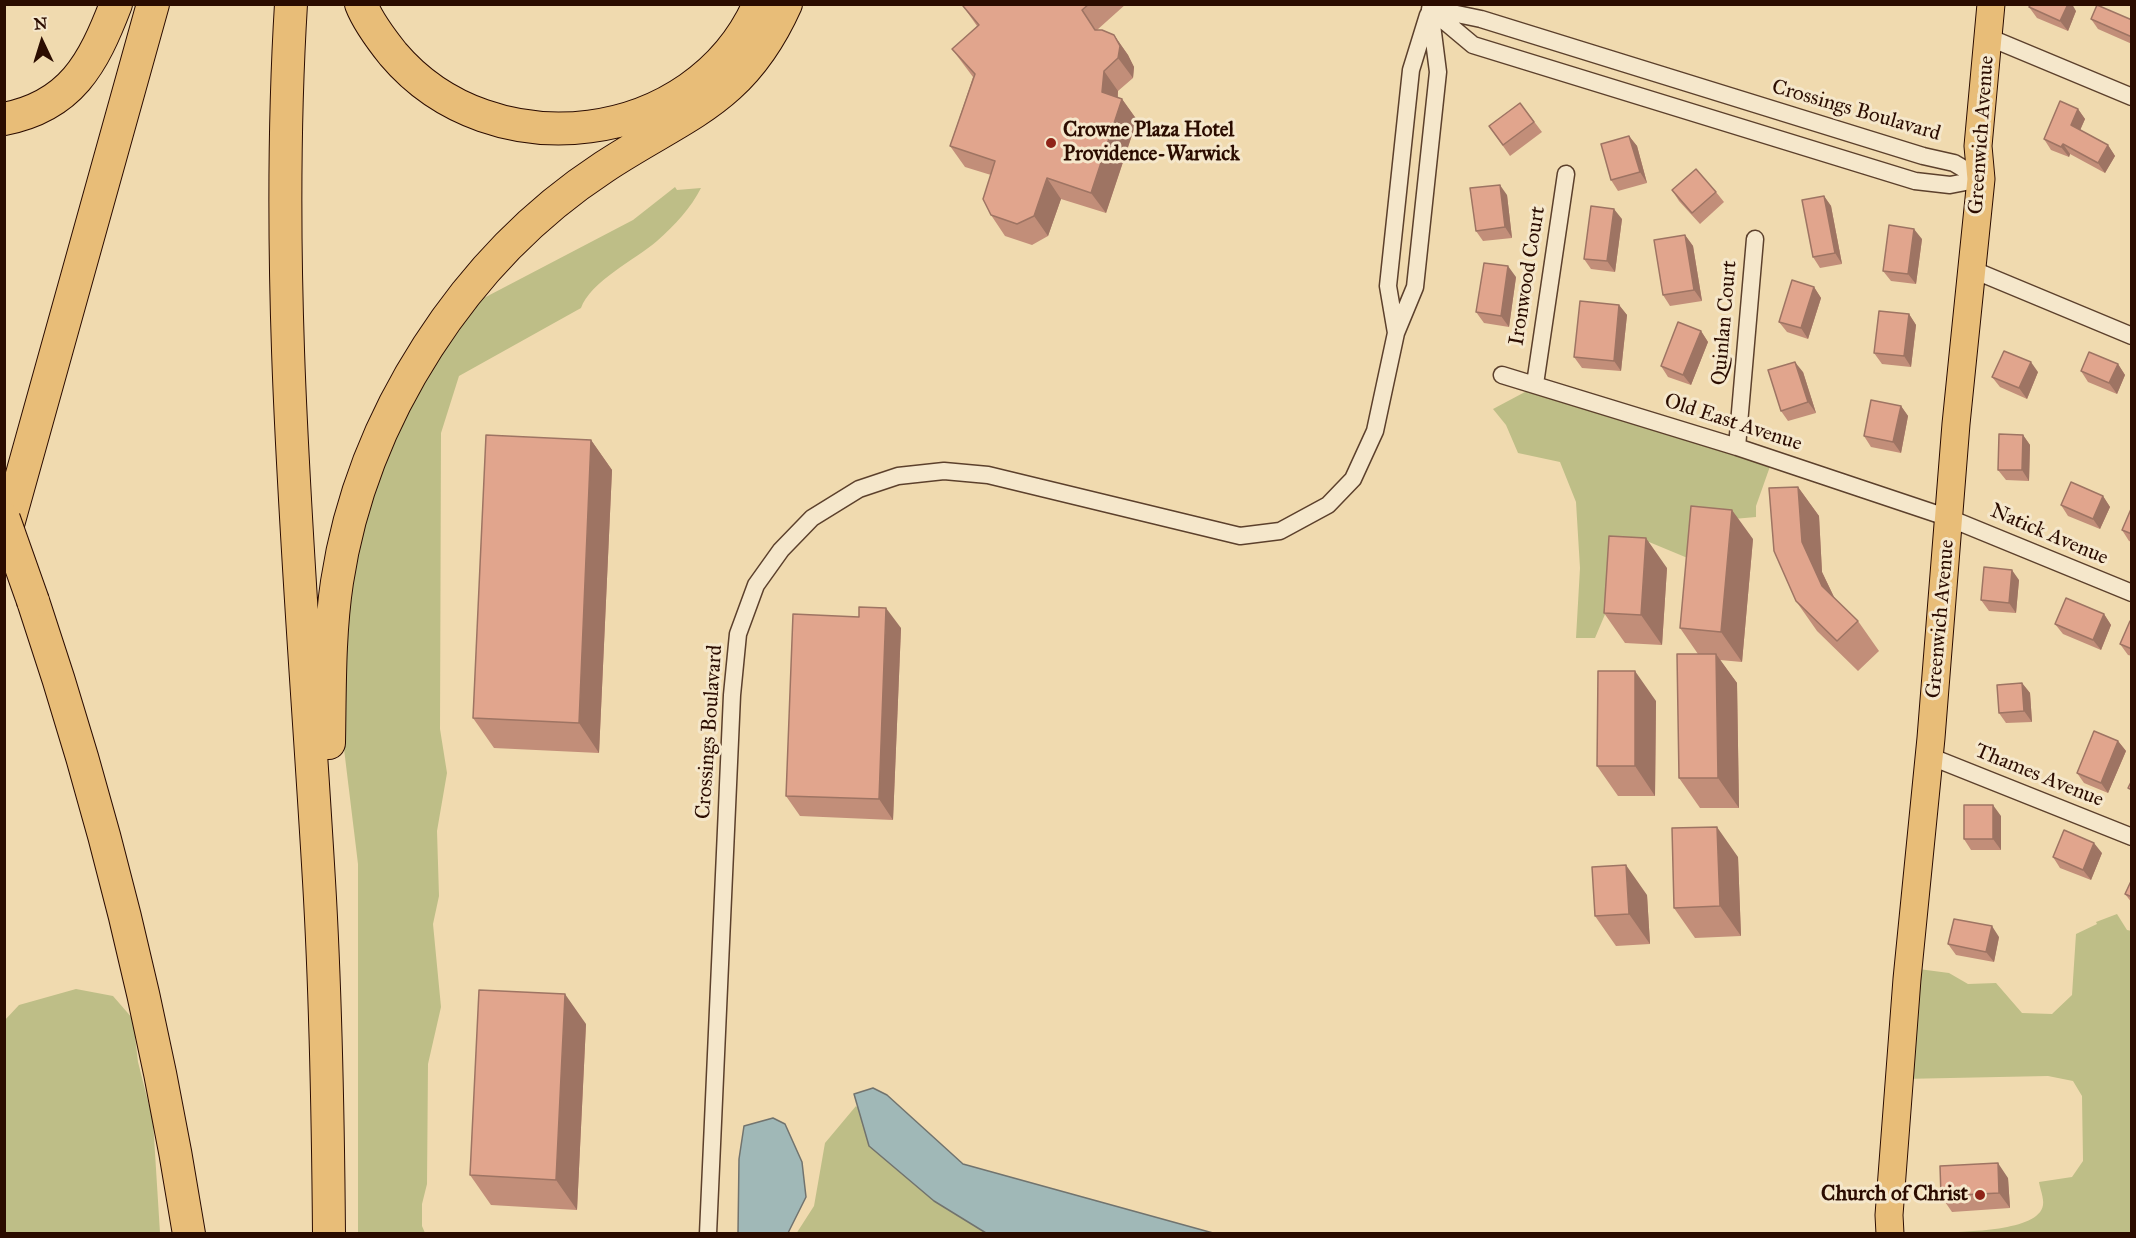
<!DOCTYPE html>
<html>
<head>
<meta charset="utf-8">
<style>
	body { margin:0 }
	#map { position:relative; width:2136px; height:1238px; overflow:hidden; background:#f0daaf; font-family:"IM FELL Great Primer",serif }
	canvas { display:block }
	.frame { position:absolute; inset:0; border:6px solid #2b0c00; pointer-events:none }
	.north { position:absolute; left:12px; top:12px; width:60px; height:60px; -webkit-text-stroke:4px #f5e7cb; paint-order:stroke; rotate:356deg; font-size:16px; font-weight:700; line-height:24px; text-align:center; color:#2b0c00 }
	.north::after { content:''; display:block; margin:auto; width:21px; height:27px; background:#2b0c00; clip-path:polygon(50% 0,100% 100%,50% 72%,0 100%) }
</style>
</head>
<body>
<div id="map">
<canvas width="2136" height="1238"></canvas>
<div class="frame"></div>
<div class="north">N</div>
</div>
<script>
const context = document.querySelector('canvas').getContext('2d');
context.lineJoin = 'round';
function paint(path, color) {
  context.fillStyle = color;
  context.fill(path, 'evenodd');
}
function strokePath(path, color, width, dash) {
  context.strokeStyle = color;
  context.lineWidth = width;
  context.lineCap = dash ? 'butt' : 'round';
  context.setLineDash(dash || []);
  context.stroke(path);
}
function write(font, color, halo, rows, align = 'center') {
  context.font = font + ' "IM FELL Great Primer",serif';
  context.lineWidth = 6;
  context.setLineDash([]);
  context.textBaseline = 'middle';
  context.strokeStyle = halo;
  context.fillStyle = color;
  for (const [text, x, y, turn = 0] of rows) {
    context.save();
    context.translate(x, y);
    context.rotate((+turn || 0) * Math.PI / 180);
    context.textAlign = isNaN(turn) ? turn : align;
    if (halo) context.strokeText(text, 0, 0);
    context.fillText(text, 0, 0);
    context.restore();
  }
}
const green = new Path2D(`
	M675,187L677,190L701,188C691,208 675,225 657,241C636,259 590,282 581,308L459,376L441,433L440,729L447,773L437,831L439,896L433,924L441,1007L428,1064L427,1184L422,1204V1226L425,1233H358V864L336,683L359,507L459,311L633,220Z
	M1540,384L1773,458L1756,506V517L1722,520L1690,559L1649,542L1612,553L1606,612L1595,638H1576L1580,568L1576,502L1560,462L1518,453L1506,425L1493,409Z
	M2117,914L2127,930L2132,931L2131,1233H1941C1964,1231 2039,1232 2043,1205C2044,1198 2040,1189 2039,1182L2072,1177L2083,1161L2082,1096L2073,1081L2048,1076L1901,1079L1911,968L1949,973L1968,984L1996,983L2022,1013L2052,1014L2072,995L2076,934L2097,924L2096,922Z
	M76,989L113,996L133,1019L138,1062L153,1121L160,1233L5,1234V1020L19,1005Z
	M856,1106L934,1201L986,1233L796,1234L814,1206L825,1143Z`);
const water = new Path2D(`
	M873,1088L887,1095L963,1164L1213,1233H986L934,1201L869,1146L854,1094Z
	M773,1118L785,1124L802,1162L806,1197L788,1233H738L739,1159L744,1126Z`);
const street = new Path2D(`
	M1430,9L1473,45L1915,181L1950,185L1981,179
	M1433,9L1481,19L1923,156L1954,163L1981,179
	M1988,37L2132,97
	M1971,269L2132,336
	M1396,333L1388,286L1411,70L1428,15
	M1502,375L1737,447L1949,518L2132,593
	M1535,384L1566,174
	M1737,447L1755,239
	M1929,756L2132,837
	M708,1234L732,695L738,634L756,585L781,550L812,518L859,489L898,476L944,471L988,475L1240,536L1280,531L1328,505L1353,479L1375,431L1396,333L1415,287L1438,72L1430,9`);
const primary = new Path2D(`
	M1890,1234L1889,1215L1907,979L1931,738L1956,424L1981,179L1978,146L1991,4`);
const highway = new Path2D(`
	M291,4C273,298 302,589 319,881C326,999 328,1116 329,1234
	M361,4C368,22 381,39 393,54C492,171 696,147 759,4
	M4,119C71,106 93,64 116,4
	M4,539L153,4
	M33,601C102,806 155,1019 189,1234
	M329,743C330,689 329,635 337,582C362,417 465,258 604,167C686,113 742,102 786,4`);
const highwayBridge = new Path2D(`
	M4,519L33,601`);
const wall = new Path2D(`
	M965,4H1126L1097,30L1114,35L1128,55L1134,67L1133,78L1118,91V98L1122,99L1137,120L1106,213L1061,199L1048,236L1032,245L1005,236L991,215V175L965,167L950,146L973,77L952,49L977,26L963,6Z
	M2029,7L2076,11L2068,31L2037,18Z
	M2091,19L2132,20V44L2098,29Z
	M1520,103L1542,132L1510,156L1489,126Z
	M2078,109L2085,119L2080,130L2108,145L2115,156L2105,173L2070,154L2069,157L2051,150L2044,139Z
	M1629,136L1637,146L1647,183L1618,191L1611,180Z
	M1672,190L1716,192L1724,202L1700,224L1679,201Z
	M1507,195L1512,238L1483,241L1476,231Z
	M1824,196L1831,206L1842,264L1820,268L1813,257Z
	M1622,219L1615,272L1591,269L1584,259Z
	M1685,235L1693,246L1702,301L1670,306L1663,295Z
	M1922,239L1916,284L1891,281L1883,271Z
	M1516,277L1509,327L1484,323L1476,312Z
	M1814,287L1821,298L1808,339L1787,332L1779,322Z
	M1619,305L1627,315L1621,371L1582,368L1574,357Z
	M1909,314L1916,325L1911,367L1882,364L1874,353Z
	M1701,331L1708,342L1691,385L1668,377L1661,366Z
	M2118,364L2125,375L2117,394L2088,382L2081,371Z
	M1803,372L1816,413L1788,421L1781,411Z
	M2038,372L2027,399L2000,387L1992,377Z
	M1901,406L1908,416L1901,453L1871,447L1864,436Z
	M2023,435L2030,445L2029,481L2006,480L1998,470Z
	M591,440L612,470L599,753L494,748L473,718Z
	M1798,487L1819,516L1822,572L1835,599L1858,621L1879,651L1858,671L1817,631L1796,601Z
	M2103,496L2110,507L2100,529L2068,516L2061,505Z
	M2132,509V542L2129,541L2122,530Z
	M1753,539L1742,662L1720,660L1737,683L1739,808H1700L1679,778L1698,654L1680,628Z
	M1667,568L1662,645L1625,643L1604,613Z
	M2019,580L2016,613L1989,611L1981,600Z
	M2104,614L2111,625L2101,650L2063,634L2055,624Z
	M2132,622V656L2128,655L2120,644Z
	M901,628L893,820L800,816L786,796Z
	M2022,683L2030,693L2032,722L2006,723L1999,713Z
	M1656,701L1655,796H1618L1597,766Z
	M2118,741L2126,751L2108,793L2084,783L2077,773Z
	M2001,816V850H1971L1964,839Z
	M2102,853L2091,880L2060,868L2053,857Z
	M1738,857L1741,936L1695,938L1674,908Z
	M2132,879V903L2125,894Z
	M1647,895L1650,944L1616,946L1595,916Z
	M1999,937L1994,962L1956,955L1948,944Z
	M586,1024L577,1210L491,1205L470,1175Z
	M2008,1178L2010,1208L1952,1212L1941,1196Z`);
const shadedWall = new Path2D(`
	M2068,4H2072L2076,11L2068,31L2060,21Z
	M1114,35L1128,55L1134,67L1133,78L1118,58Z
	M1104,71L1118,91L1116,113L1102,92Z
	M1122,99L1137,120L1106,213L1091,193Z
	M2078,109L2085,119L2078,135L2071,125Z
	M1629,136L1637,146L1647,183L1640,172Z
	M2063,144L2070,154L2069,157L2061,147Z
	M2108,145L2115,156L2105,173L2098,163Z
	M1047,178L1061,199L1048,236L1034,216Z
	M1500,185L1507,195L1512,238L1505,227Z
	M1824,196L1831,206L1842,264L1835,253Z
	M1614,209L1622,219L1615,272L1607,261Z
	M1914,229L1922,239L1916,284L1908,274Z
	M1685,235L1693,246L1702,301L1694,290Z
	M1508,266L1516,277L1509,327L1501,316Z
	M1814,287L1821,298L1808,339L1801,328Z
	M1619,305L1627,315L1621,371L1614,361Z
	M1909,314L1916,325L1911,367L1904,356Z
	M1701,331L1708,342L1691,385L1683,375Z
	M1795,362L1803,372L1816,413L1808,402Z
	M2031,362L2038,372L2027,399L2019,388Z
	M2118,364L2125,375L2117,394L2109,383Z
	M1901,406L1908,416L1901,453L1893,442Z
	M2023,435L2030,445L2029,481L2022,470Z
	M591,440L612,470L599,753L579,723Z
	M1798,487L1819,516L1822,572L1843,616L1822,586L1802,542Z
	M2103,496L2110,507L2100,529L2093,519Z
	M1732,510L1753,539L1742,662L1721,632Z
	M1646,538L1667,568L1662,645L1641,615Z
	M2012,570L2019,580L2016,613L2009,603Z
	M886,608L901,628L893,820L879,799Z
	M2104,614L2111,625L2101,650L2093,640Z
	M1716,654L1737,683L1739,808L1718,778Z
	M1635,671L1656,701L1655,796L1635,766Z
	M2022,683L2030,693L2032,722L2024,711Z
	M2118,741L2126,751L2108,793L2101,783Z
	M1993,805L2001,816V850L1993,839Z
	M1717,827L1738,857L1741,936L1720,906Z
	M2094,843L2102,853L2091,880L2083,870Z
	M1626,865L1647,895L1650,944L1629,914Z
	M1992,926L1999,937L1994,962L1986,952Z
	M565,994L586,1024L577,1210L556,1180Z
	M1998,1163L2008,1178L2010,1208L1999,1193Z`);
const building = new Path2D(`
	M965,4H1089L1082,10L1095,30H1102L1114,35L1120,46L1118,58L1104,71L1102,92L1122,99L1091,193L1047,178L1034,216L1017,224L991,215L983,199L995,161L950,146L975,74L952,49L979,25L963,6Z
	M2031,4H2068L2060,21L2029,7Z
	M2097,5L2132,20V37L2091,19Z
	M2060,101L2078,109L2071,125L2108,145L2098,163L2063,144L2061,147L2044,139Z
	M1520,103L1534,122L1503,145L1489,126Z
	M1629,136L1640,172L1611,180L1601,144Z
	M1696,169L1716,192L1692,213L1672,190Z
	M1500,185L1505,227L1476,231L1470,188Z
	M1824,196L1835,253L1813,257L1802,200Z
	M1591,206L1614,209L1607,261L1584,259Z
	M1889,225L1914,229L1908,274L1883,271Z
	M1685,235L1694,290L1663,295L1654,240Z
	M1484,263L1508,266L1501,316L1476,312Z
	M1792,280L1814,287L1801,328L1779,322Z
	M1580,301L1619,305L1614,361L1574,357Z
	M1879,311L1909,314L1904,356L1874,353Z
	M1678,322L1701,331L1683,375L1661,366Z
	M2004,351L2031,362L2019,388L1992,377Z
	M2089,352L2118,364L2109,383L2081,371Z
	M1795,362L1808,402L1781,411L1768,370Z
	M1871,400L1901,406L1893,442L1864,436Z
	M1999,434L2023,435L2022,470H1998Z
	M486,435L591,440L579,723L473,718Z
	M2071,482L2103,496L2093,519L2061,505Z
	M1798,487L1802,542L1822,586L1858,621L1837,641L1796,601L1774,551L1769,488Z
	M1691,506L1732,510L1721,632L1680,628Z
	M2131,509H2132V534L2122,530Z
	M1609,536L1646,538L1641,615L1604,613Z
	M1984,567L2012,570L2009,603L1981,600Z
	M2066,598L2104,614L2093,640L2055,624Z
	M859,607L886,608L879,799L786,796L793,614L859,617Z
	M2130,621L2132,622V649L2120,644Z
	M1677,654H1716L1718,778H1679Z
	M1598,671H1635V766H1597Z
	M2022,683L2024,711L1999,713L1997,685Z
	M2094,731L2118,741L2101,783L2077,773Z
	M2132,780V790L2128,788Z
	M1964,805H1993V839H1964Z
	M1717,827L1720,906L1674,908L1672,828Z
	M2064,830L2094,843L2083,870L2053,857Z
	M1626,865L1629,914L1595,916L1592,867Z
	M2132,879V897L2125,894Z
	M1954,919L1992,926L1986,952L1948,944Z
	M479,990L565,994L556,1180L470,1175Z
	M1998,1163L1999,1193L1941,1196L1940,1166Z`);
const markers = [
	[1051,143,6,"#8f2418"],
	[1980,1195,6,"#8f2418"]
];
const streetNames = [
	["Crossings Boulavard",1856,111,16],
	["Greenwich Avenue",1982,135,-86],
	["Ironwood Court",1528,276,-81],
	["Quinlan Court",1725,323,-85],
	["Old East Avenue",1733,423,18],
	["Natick Avenue",2049,535,23],
	["Greenwich Avenue",1941,619,-85],
	["Crossings Boulavard",710,732,-86],
	["Thames Avenue",2039,776,22]
];
const poiNames = [
	["Crowne Plaza Hotel",1063,131],
	["Providence-Warwick",1063,155],
	["Church of Christ",1968,1195,"right"]
];
paint(green, '#bebe87');
paint(water, '#a0b8b7');
strokePath(water, '#71736e', 1.5);
strokePath(street, '#5c402c', 19);
strokePath(primary, '#2b0c00', 29);
strokePath(highway, '#2b0c00', 34);
strokePath(street, '#f5e7cb', 16);
strokePath(primary, '#e8bd78', 27);
strokePath(highway, '#e8bd78', 32);
strokePath(highwayBridge, '#2b0c00', 34, []);
strokePath(highwayBridge, '#e8bd78', 32);
paint(wall, '#c28e79');
paint(shadedWall, '#9e7463');
paint(building, '#e1a58d');
strokePath(building, '#9e7463', 1.5);
for (const [x, y, r, color] of markers) {
  const dot = new Path2D();
  dot.arc(x, y, r, 0, 2 * Math.PI);
  context.fillStyle = color;
  context.fill(dot);
  strokePath(dot, '#f5e7cb', 2);
}
write('21px', '#2b0c00', '#f5e7cb', streetNames);
write('bold 21px', '#2b0c00', '#f5e7cb', poiNames, 'left');
</script>
</body>
</html>
